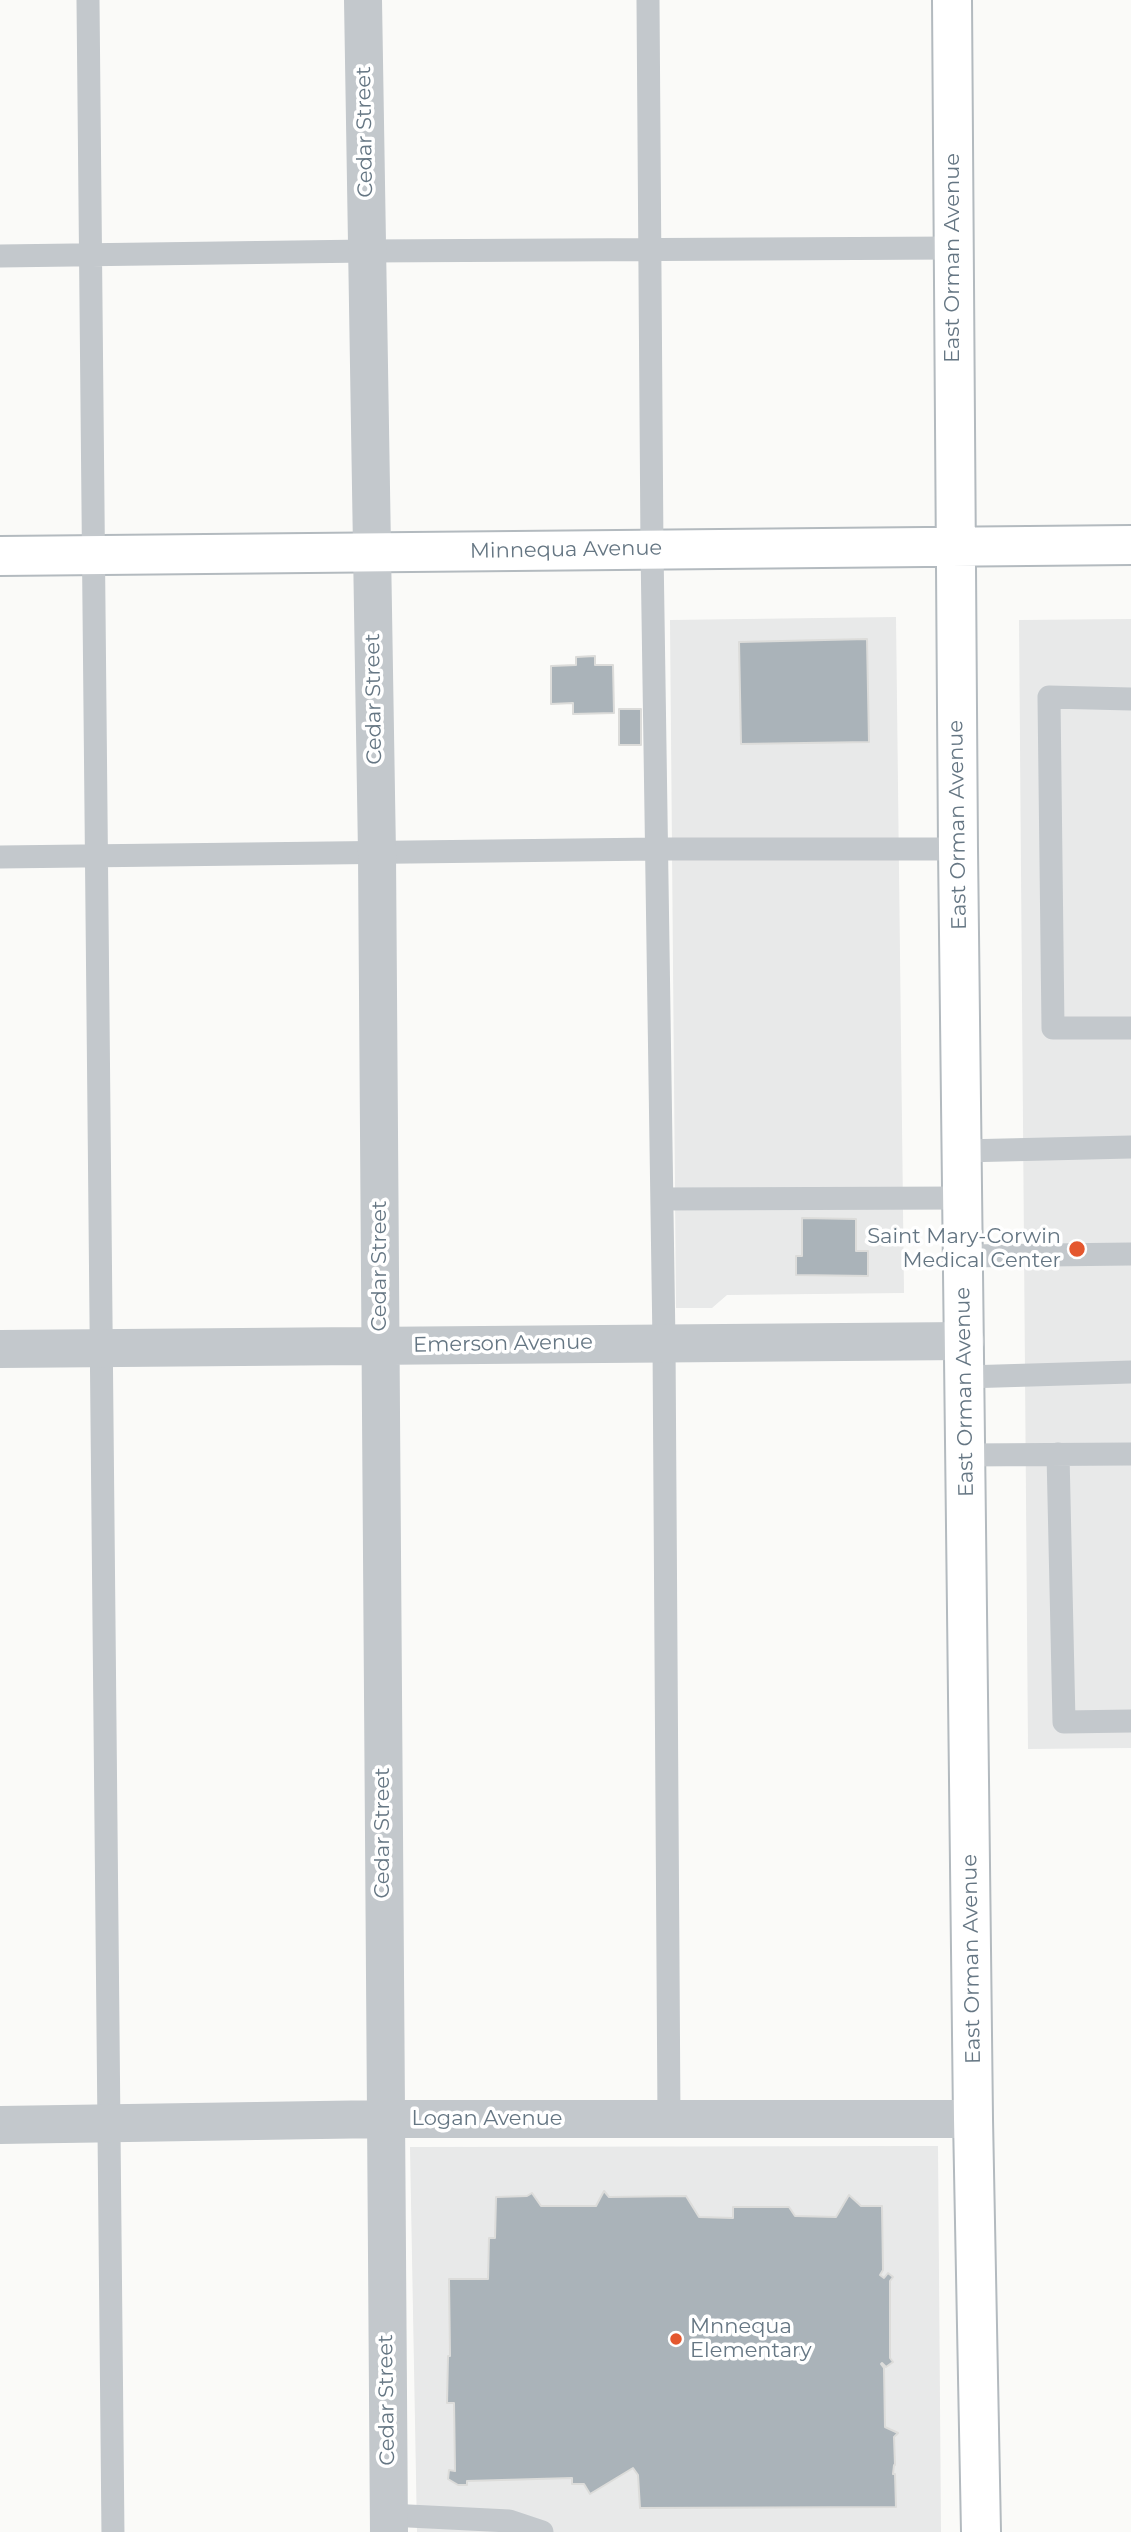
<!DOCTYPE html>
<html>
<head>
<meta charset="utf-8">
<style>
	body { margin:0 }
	canvas { display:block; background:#fafaf8 }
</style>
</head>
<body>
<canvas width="1131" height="2532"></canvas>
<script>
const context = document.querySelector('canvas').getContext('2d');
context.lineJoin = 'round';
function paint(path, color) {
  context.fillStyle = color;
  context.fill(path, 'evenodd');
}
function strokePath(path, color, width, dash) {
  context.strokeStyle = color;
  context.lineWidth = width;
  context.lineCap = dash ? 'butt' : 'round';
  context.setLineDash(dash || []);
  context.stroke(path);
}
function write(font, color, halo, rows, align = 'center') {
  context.font = font + ' Montserrat,sans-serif';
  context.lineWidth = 7;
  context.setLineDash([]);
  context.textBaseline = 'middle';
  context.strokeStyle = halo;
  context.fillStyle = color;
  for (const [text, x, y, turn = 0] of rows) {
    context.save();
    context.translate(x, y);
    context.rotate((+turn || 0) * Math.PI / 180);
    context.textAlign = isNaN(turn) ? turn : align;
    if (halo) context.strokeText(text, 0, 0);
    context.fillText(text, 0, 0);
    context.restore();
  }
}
const built = new Path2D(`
	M896,617L904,1293L727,1295L712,1308H676L670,620Z
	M1131,619V1748L1028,1749L1019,620Z
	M938,2146L941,2532H417L410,2147Z`);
const building = new Path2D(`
	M867,639L869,742L741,744L739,642Z
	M595,656V665H613L614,713L573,714V703L551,704V666L576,665V657Z
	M619,709H641V745H619Z
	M802,1218L856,1219V1251H868V1276L796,1275V1256H802Z
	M604,2191L609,2197L686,2196L699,2217L733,2218V2207H789L795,2216L836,2217L849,2195L861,2206H882L883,2270L880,2275L884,2278L888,2273L893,2277L890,2281V2358L893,2362L886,2367L882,2363L881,2364L884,2368L885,2427L898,2433L894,2437L895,2465H894L893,2474H895L896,2507L640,2508L638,2475L633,2468L590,2494L584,2484H572V2478L467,2481V2485H458L448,2479L449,2470L455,2471L454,2403H447L448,2356H450L449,2279H488L489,2238H495L496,2197L527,2196L532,2193L541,2206H596Z`);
const lane = new Path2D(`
	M88,0L113,2532
	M648,0L652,549L664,1343L669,2119
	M0,256L367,251L953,248
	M1131,699L1049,697L1053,1028H1131
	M0,857L657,849H958
	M962,1151L1131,1147
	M662,1199L963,1198
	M964,1256L1131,1254
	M965,1377L1131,1372
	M1058,1454L1064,1722L1131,1721
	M966,1455L1131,1454
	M389,2515L509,2521L542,2532`);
const street = new Path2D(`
	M363,0L377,853L389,2532
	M0,1349L965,1341
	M0,2125L384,2119H973`);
const secondary = new Path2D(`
	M952,0L958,849L973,2119L981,2532
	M0,556L1131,545`);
const markers = [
	[1077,1249,9,"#e4572e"],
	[676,2339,7,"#e4572e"]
];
const streetNames = [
	["Cedar Street",365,132,-91],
	["East Orman Avenue",953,258,-90],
	["Minnequa Avenue",566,550,-1],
	["Cedar Street",374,699,-91],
	["East Orman Avenue",958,825,-91],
	["Cedar Street",380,1266,-90],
	["Emerson Avenue",503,1344,-1],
	["East Orman Avenue",965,1392,-91],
	["Cedar Street",383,1833,-90],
	["East Orman Avenue",972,1959,-91],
	["Logan Avenue",487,2119],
	["Cedar Street",387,2400,-91]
];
const poiNames = [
	["Saint Mary-Corwin",1061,1237],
	["Medical Center",1061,1261],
	["Mnnequa",690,2327,"left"],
	["Elementary",690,2351,"left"]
];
paint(built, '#e8e9e9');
paint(building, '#aab3b9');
strokePath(building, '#dcdcda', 2);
strokePath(secondary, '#b3babf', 42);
strokePath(lane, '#c3c8cc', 23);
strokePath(street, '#c3c8cc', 38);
strokePath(secondary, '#fff', 38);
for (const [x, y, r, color] of markers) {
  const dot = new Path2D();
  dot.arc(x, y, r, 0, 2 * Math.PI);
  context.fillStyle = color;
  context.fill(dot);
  strokePath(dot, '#fff', 2.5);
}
write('21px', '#657683', '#fff', streetNames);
write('21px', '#657683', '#fff', poiNames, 'right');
</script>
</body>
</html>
